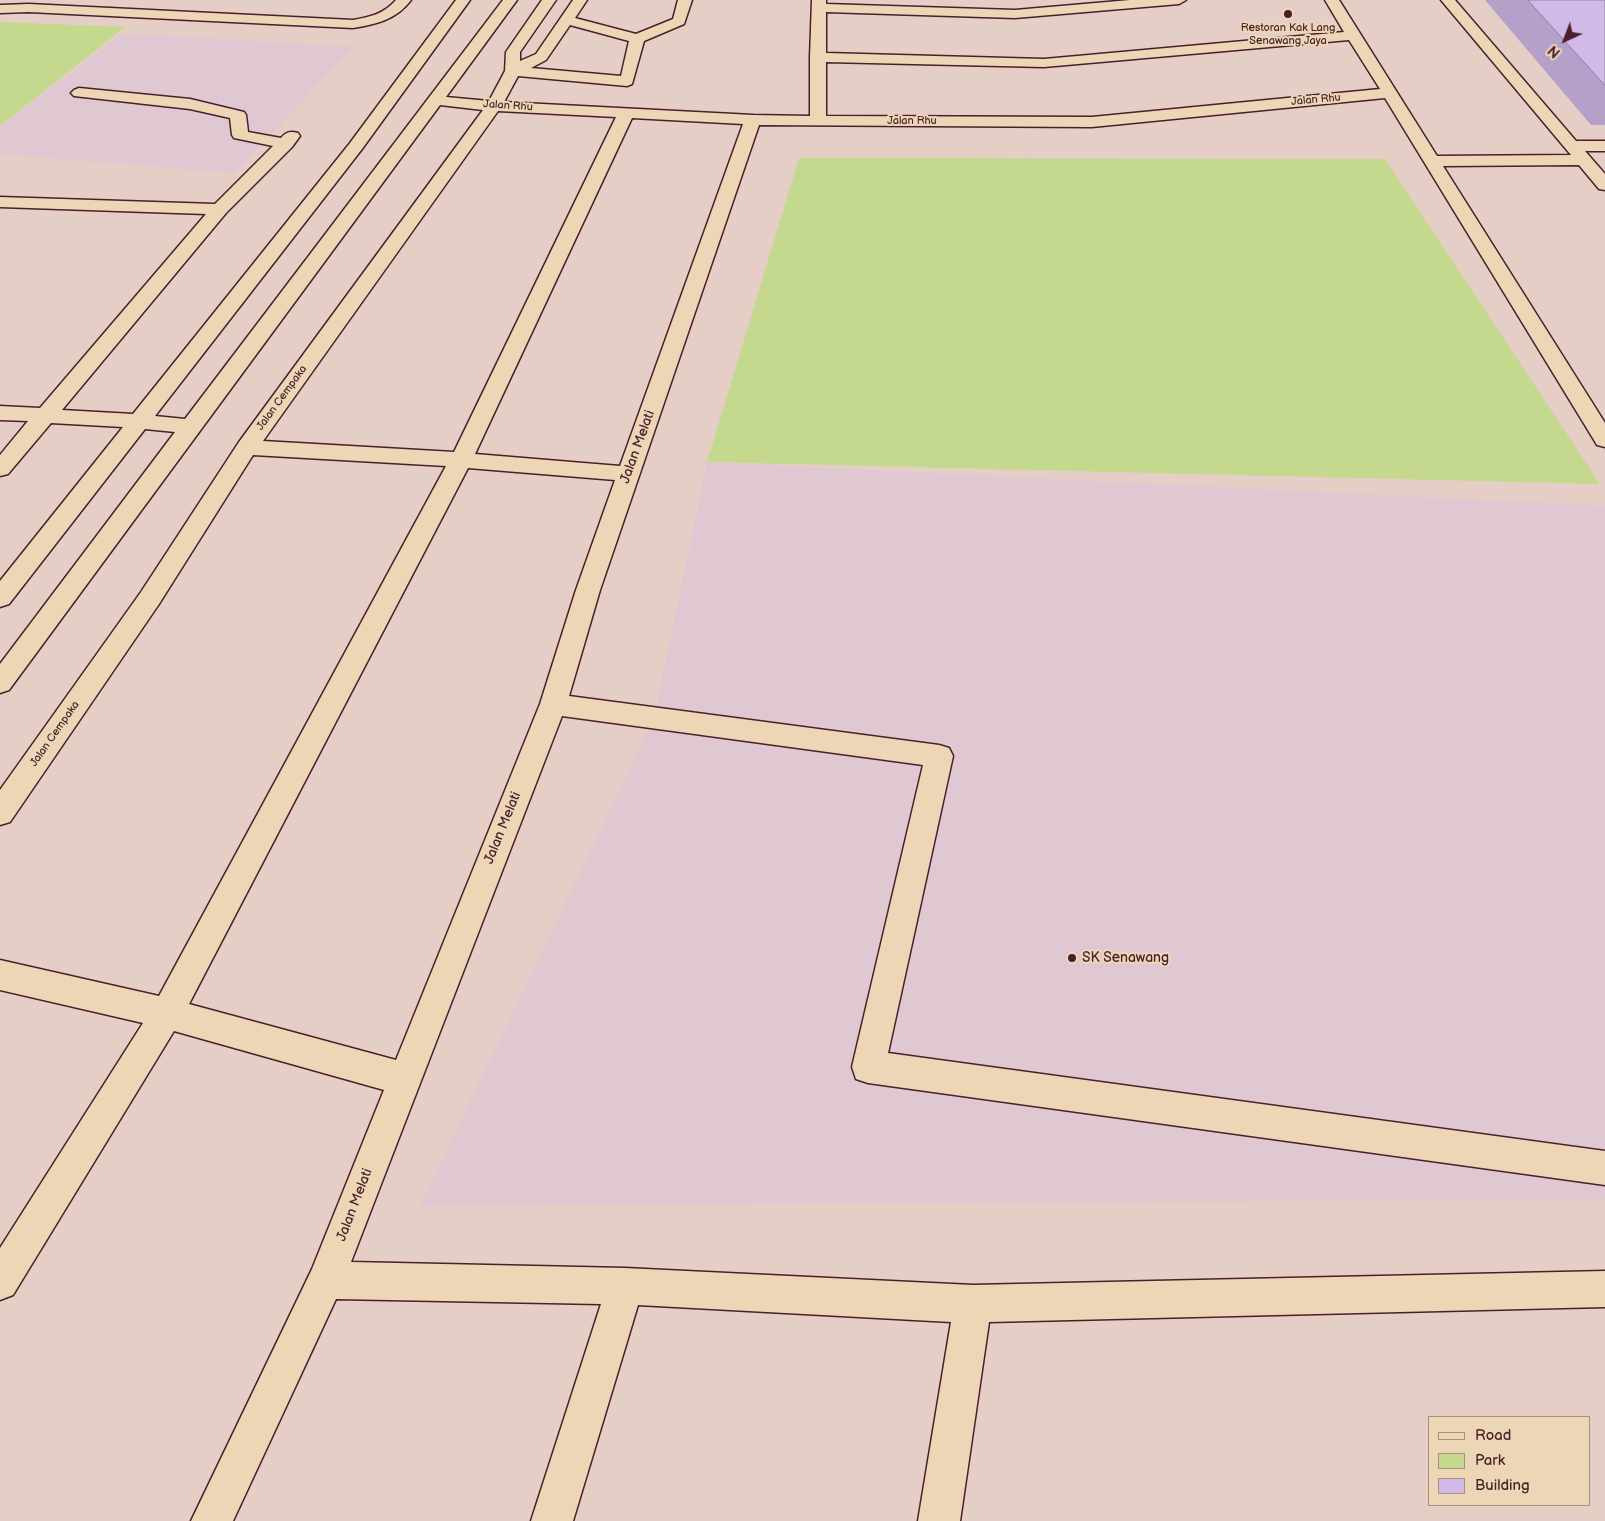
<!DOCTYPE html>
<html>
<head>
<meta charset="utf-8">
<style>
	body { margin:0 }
	#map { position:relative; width:1605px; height:1521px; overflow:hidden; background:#e5cec6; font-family:"Balsamiq Sans",sans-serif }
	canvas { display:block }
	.legend { position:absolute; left:1428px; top:1416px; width:162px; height:90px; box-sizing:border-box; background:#edd6b6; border:1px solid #ac8d7e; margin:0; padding:6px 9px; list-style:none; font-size:15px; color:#4a1f2b }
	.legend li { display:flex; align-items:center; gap:10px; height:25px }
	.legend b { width:25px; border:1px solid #ac8d7e }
	.north { position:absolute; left:1540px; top:15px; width:50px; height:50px; -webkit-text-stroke:4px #edd6b6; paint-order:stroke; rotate:223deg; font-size:14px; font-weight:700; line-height:20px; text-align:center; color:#4a1f2b }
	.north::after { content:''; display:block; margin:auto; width:18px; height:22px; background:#4a1f2b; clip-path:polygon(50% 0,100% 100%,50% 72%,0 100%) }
</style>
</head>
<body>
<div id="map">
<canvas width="1605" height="1521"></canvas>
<ul class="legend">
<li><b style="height:6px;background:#edd6b6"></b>Road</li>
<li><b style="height:14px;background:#c4d98e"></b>Park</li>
<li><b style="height:14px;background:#d1baea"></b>Building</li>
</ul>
<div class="north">N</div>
</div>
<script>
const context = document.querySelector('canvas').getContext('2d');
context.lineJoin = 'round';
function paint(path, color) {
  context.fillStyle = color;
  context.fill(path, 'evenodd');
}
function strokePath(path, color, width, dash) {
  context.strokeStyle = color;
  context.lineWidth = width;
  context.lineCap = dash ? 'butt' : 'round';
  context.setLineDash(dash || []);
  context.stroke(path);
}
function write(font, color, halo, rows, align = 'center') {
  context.font = font + ' "Balsamiq Sans",sans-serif';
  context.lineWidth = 4;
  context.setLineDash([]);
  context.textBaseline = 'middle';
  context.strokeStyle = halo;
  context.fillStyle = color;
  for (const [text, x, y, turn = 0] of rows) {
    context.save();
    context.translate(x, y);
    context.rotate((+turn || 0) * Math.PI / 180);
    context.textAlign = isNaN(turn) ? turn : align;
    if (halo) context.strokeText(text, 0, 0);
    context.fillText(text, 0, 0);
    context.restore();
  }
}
const built = new Path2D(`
	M123,33L353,47L235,173L0,154V127Z
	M707,462L1605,506V1199L420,1206L654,718Z`);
const green = new Path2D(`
	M0,22L125,27L0,126Z
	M799,158L1385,159L1600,484L707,462Z`);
const minor = new Path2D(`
	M396,0H411C396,20 376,24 353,28L29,12L0,13V5L29,4L353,20C370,17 384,14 396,0Z
	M456,0H470L362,149L155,416L185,419L503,0H517L446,97L489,101L505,71L506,52L542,0H556L520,52V61L536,54L573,0H587L575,18L636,34L673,19L678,0H692L684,24L644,41L632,84L627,86L518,76L504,102L753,115L810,116V57L812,0H826V4L1015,10L1130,0H1186L1179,4L1015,18L826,12V53L1044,59L1344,32L1325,0H1339L1437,156L1571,155L1441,0H1455L1576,141H1605V151H1585L1605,174V190L1599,189L1579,165L1443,166L1605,423V447L1597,445L1594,440L1385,98L1092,127L759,125L600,590L569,696L939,745L949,748L953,756L888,1053L1605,1151V1185L868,1083L856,1079L852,1067L923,765L562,716L351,1262L625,1268L973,1285L1605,1271V1307L989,1322L960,1521H918L951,1322L638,1305L573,1521H531L601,1304L336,1299L233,1521H191L312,1269L384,1090L174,1031L13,1295L0,1300V1248L143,1023L0,990V960L159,996L446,466L253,455L159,604L10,822L0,825V790L141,592L239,442L483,110L440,105L9,690L0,693V664L175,432L145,429L9,604L0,607V581L123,427L51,423L8,474L0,476V455L28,421L0,420V406L40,408L206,214L0,207V197L215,204L273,146L234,138L232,135L230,118L190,109L74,96L71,93L74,90L79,88L190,99L244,112L246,115L248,132L281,138C286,132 290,131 298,133L300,136L292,147L226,213L62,410L133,414L350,143ZM570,25L629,41L621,76L531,68L546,60ZM1349,40L1380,89L1092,117L826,116V62L1044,67ZM498,111L616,117L454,452L263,441ZM632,118L743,124L620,466L475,454ZM468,468L615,480L576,590L540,704L396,1060L189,1004Z`);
const wall = new Path2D(`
	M1485,0H1605V125H1591Z`);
const building = new Path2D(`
	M1528,0H1605V85Z`);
const markers = [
	[1288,14,5,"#4a1f2b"],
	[1072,958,5,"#4a1f2b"]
];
const farPoinames = [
	["Restoran Kak Lang",1288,28],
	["Senawang Jaya",1288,41]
];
const farStreetnames = [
	["Jalan Rhu",1316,100,-5],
	["Jalan Rhu",508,106,4],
	["Jalan Rhu",912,121],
	["Jalan Cempaka",282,398,-54],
	["Jalan Cempaka",55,734,-55]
];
const streetNames = [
	["Jalan Melati",638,447,-70],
	["Jalan Melati",503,828,-68],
	["Jalan Melati",355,1205,-69]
];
const poiNames = [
	["SK Senawang",1082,958]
];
paint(built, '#dfc8d1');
paint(green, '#c4d98e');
strokePath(minor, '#4a1f2b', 3);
paint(minor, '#edd6b6');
paint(wall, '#b4a0c9');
paint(building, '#d1baea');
strokePath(building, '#9282a4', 1);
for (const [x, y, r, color] of markers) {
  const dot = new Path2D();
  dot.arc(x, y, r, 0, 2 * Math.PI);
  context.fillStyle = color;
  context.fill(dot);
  strokePath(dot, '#edd6b6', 2);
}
write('11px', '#4a1f2b', '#edd6b6', farPoinames);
write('11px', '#4a1f2b', '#edd6b6', farStreetnames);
write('14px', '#4a1f2b', '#edd6b6', streetNames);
write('14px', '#4a1f2b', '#edd6b6', poiNames, 'left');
</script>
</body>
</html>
